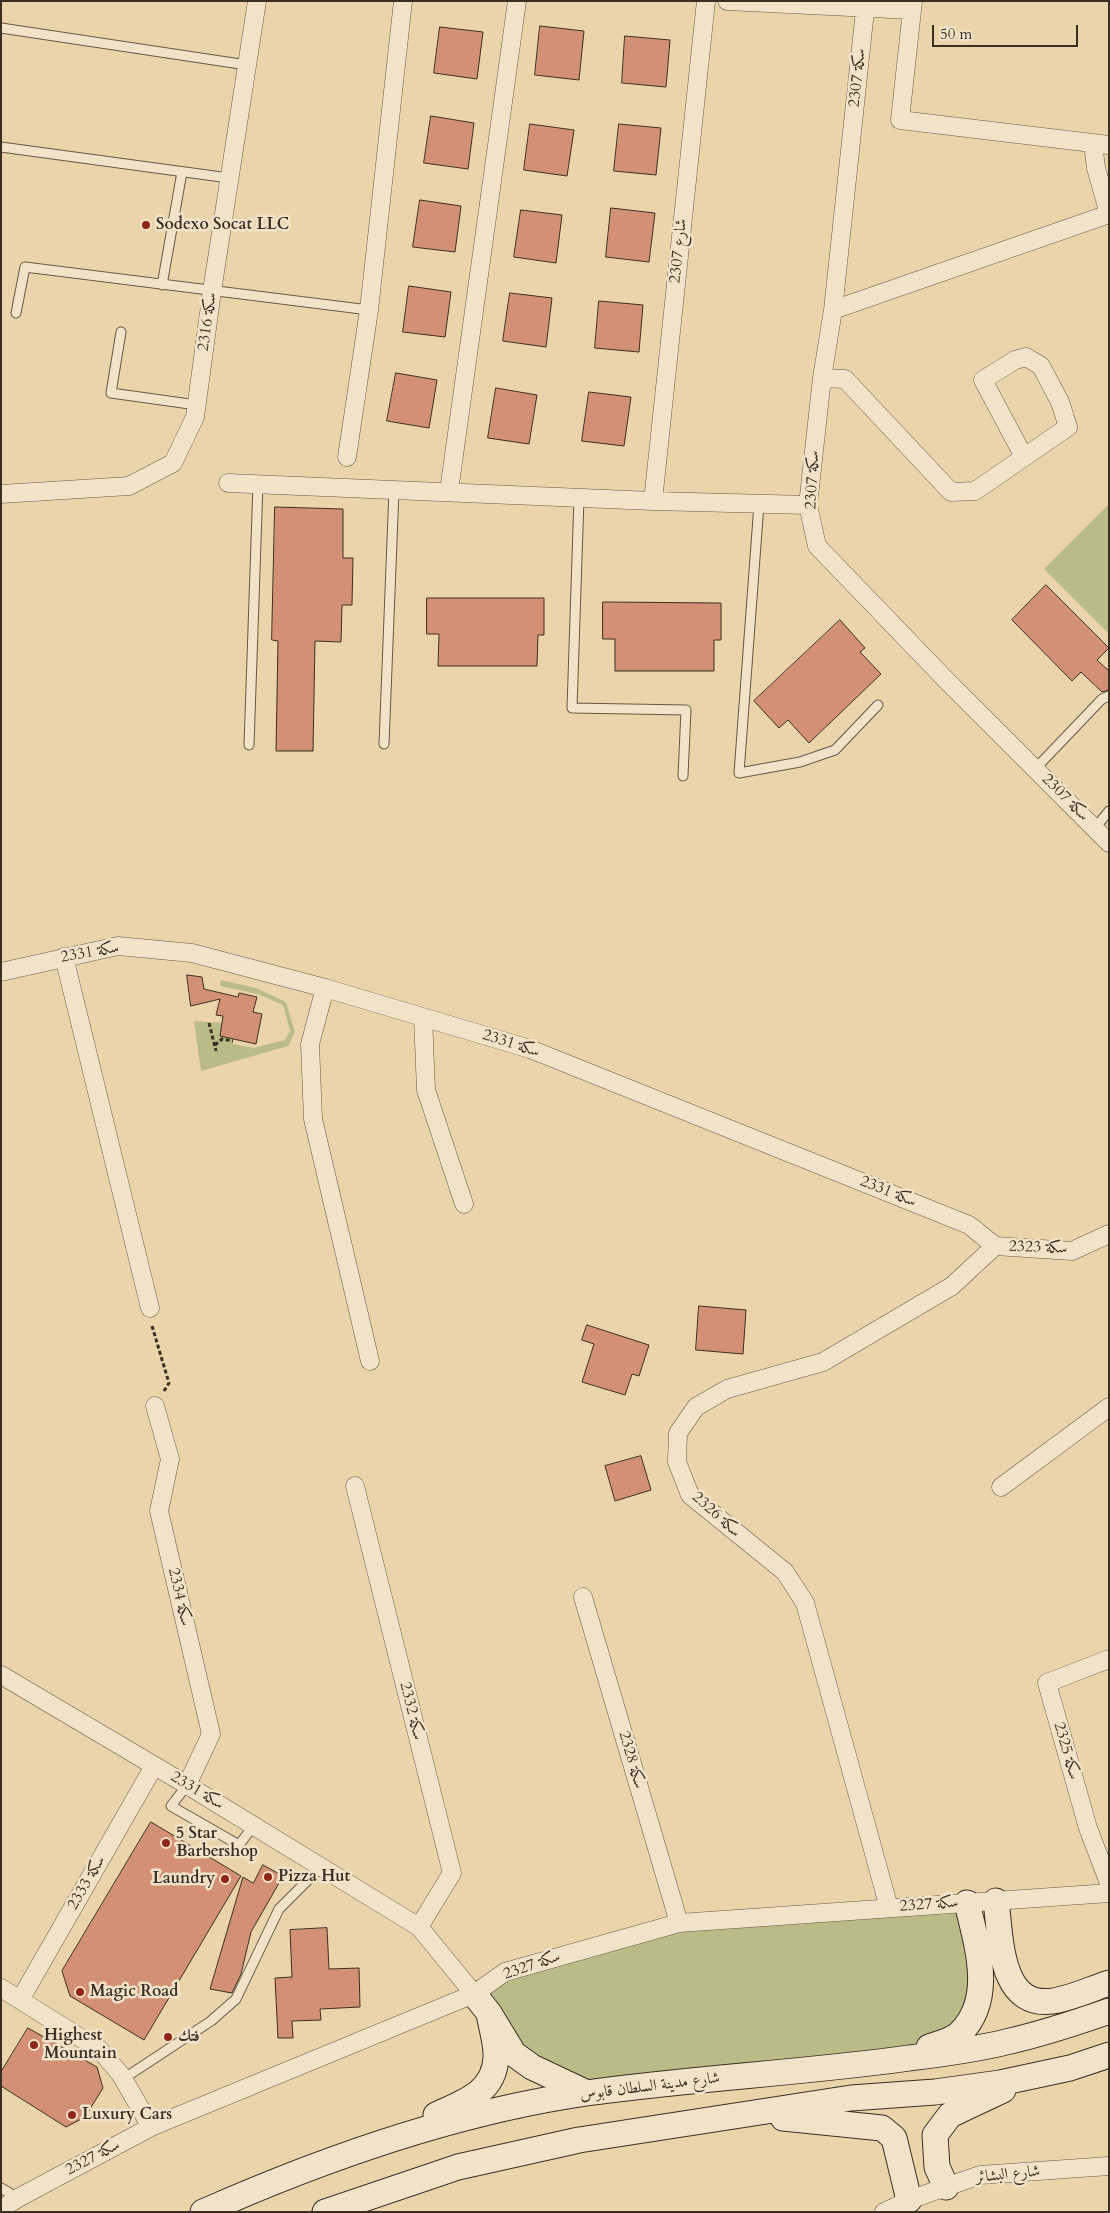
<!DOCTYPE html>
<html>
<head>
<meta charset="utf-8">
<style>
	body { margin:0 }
	#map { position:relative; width:1110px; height:2213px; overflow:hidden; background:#ebd4aa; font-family:Cardo,serif }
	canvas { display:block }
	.frame { position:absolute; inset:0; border:2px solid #3a2f23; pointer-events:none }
	.scale { position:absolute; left:932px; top:25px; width:146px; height:22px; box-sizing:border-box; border:2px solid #3a2f23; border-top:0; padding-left:6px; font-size:15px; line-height:18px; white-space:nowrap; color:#3a2f23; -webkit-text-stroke:4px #f2e3c8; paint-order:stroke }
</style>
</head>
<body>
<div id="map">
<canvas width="1110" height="2213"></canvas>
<div class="frame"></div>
<div class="scale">50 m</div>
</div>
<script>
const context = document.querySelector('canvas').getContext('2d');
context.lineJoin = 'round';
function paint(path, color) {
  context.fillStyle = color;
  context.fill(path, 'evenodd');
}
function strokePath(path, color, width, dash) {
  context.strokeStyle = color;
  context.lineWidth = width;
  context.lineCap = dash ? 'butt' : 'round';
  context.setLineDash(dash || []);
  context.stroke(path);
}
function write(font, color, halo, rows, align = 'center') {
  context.font = font + ' Cardo,Amiri,serif';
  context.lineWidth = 5;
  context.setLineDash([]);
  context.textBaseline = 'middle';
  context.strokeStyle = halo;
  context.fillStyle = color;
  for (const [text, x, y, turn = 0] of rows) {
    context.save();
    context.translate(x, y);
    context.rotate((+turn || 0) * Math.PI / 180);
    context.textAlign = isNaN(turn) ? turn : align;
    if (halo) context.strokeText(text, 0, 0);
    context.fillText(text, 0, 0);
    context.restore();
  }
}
const green = new Path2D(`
	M1109,504V634L1044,569Z
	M221,980L256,988L286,1002L295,1032L288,1046L201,1071L194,1021L224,1023L233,1039V1044L254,1048L285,1040L290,1031L283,1005L258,994L220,986Z
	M965,1905L974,2012L929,2044L587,2090L533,2065L477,1994L505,1974L678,1925Z`);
const building = new Path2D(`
	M540,26L584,31L579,80L535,75Z
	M440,27L483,32L477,79L434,73Z
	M625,36L670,40L666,87L622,83Z
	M431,116L474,123L468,169L424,163Z
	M530,124L574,130L567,176L524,170Z
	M619,124L661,128L656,175L614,171Z
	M420,200L461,206L455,252L413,247Z
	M611,208L655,213L649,262L606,257Z
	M521,210L562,215L556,263L514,257Z
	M409,286L451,292L445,337L403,332Z
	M510,293L552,298L546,347L503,341Z
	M599,301L643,305L639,352L595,348Z
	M396,373L437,380L429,428L387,421Z
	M496,388L537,395L529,444L488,438Z
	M589,392L631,397L624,446L582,441Z
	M275,507L343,509V558H353L352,605H342L341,642L315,641L313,751H276L278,641L272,640Z
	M1046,585L1109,648L1097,660L1109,671V690L1102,692L1081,672L1072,681L1012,620Z
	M427,598H544V635H538L537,666H438L439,634H427Z
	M603,602L721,603V640H714V671H615V639H603Z
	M840,620L865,648L860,652L881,674L809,743L788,720L779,728L754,701Z
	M187,975L202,977L204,989L238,997L239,993L257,997L253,1012L262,1014L256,1044L220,1036L223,1016L216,1015L220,999L191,1006Z
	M699,1306L746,1310L743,1354L696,1350Z
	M587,1325L649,1345L639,1376L632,1374L625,1395L582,1382L594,1344L582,1340Z
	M641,1456L651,1490L615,1501L605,1466Z
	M151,1822L241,1876L144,2040L70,1996L62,1971Z
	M263,1865L283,1876L251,1932L241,1974L232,1993L210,1989L243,1877L253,1883Z
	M327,1928L329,1969L359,1968L360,2007L320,2009L321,2020L292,2021L293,2038H278L275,1978L292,1977L290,1930Z
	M28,2028L97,2067L103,2088L85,2117L66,2127L1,2086V2072Z`);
const path = new Path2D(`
	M209,1023L216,1051
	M215,1045L222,1039L233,1041
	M152,1326L169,1383L164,1391`);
const service = new Path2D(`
	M1,28L247,65
	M1,147L229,178
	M162,285L182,172
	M16,313L25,267L369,310
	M121,332L111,393L197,405
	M579,498L572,708L686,710L683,776
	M759,504L739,773L800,762L835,750L878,705
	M384,744L394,490
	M249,745L258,484
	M1036,768L1102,699L1109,696
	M1095,828L1109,811
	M187,1785L171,1806L239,1845L254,1825
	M123,2079L211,2021L236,1999L279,1909L321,1867
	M1,2188L18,2198`);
const minor = new Path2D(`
	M727,1L912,10
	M866,1L833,310L822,378L808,505L817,546L949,683L1109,843
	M913,1L900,120L1109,145
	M1093,143L1096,168L1109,214
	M833,310L1109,214
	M822,378L845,379L951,492L975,491L1068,427L1060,402L1041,366L1026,357L1015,360L983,380L1024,457
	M347,457L369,310L403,1
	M228,483L653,501L808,505
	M449,491L517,1
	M1,494L129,486L173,463L195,417L212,291L257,1
	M653,501L706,1
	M64,957L150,1308
	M1,972L118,946L192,953L325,988L530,1049L969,1225L995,1246
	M325,988L310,1044L313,1119L370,1361
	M423,1017L426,1090L464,1204
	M995,1246L1072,1251L1109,1234
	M155,1406L170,1459L159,1511L211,1734L187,1785
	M355,1486L452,1873L419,1927
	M1001,1487L1109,1407
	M583,1597L679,1923
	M1109,1659L1047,1683L1088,1828L1109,1883
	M1,1675L187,1785L419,1927L474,1994
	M889,1908L805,1603L785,1572L690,1495L677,1462L678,1433L696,1407L727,1389L823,1362L952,1286L995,1246
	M1,1988L100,2050L121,2075L151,2127
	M20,2000L154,1766
	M1,2209L18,2198L151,2127L474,1994L505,1972L679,1923L1109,1893
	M884,2212L909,2200L980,2175L1109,2166`);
const secondary = new Path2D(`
	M996,1901C1001,1937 999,2009 1053,2001C1072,1998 1091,1989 1109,1983
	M474,1994L489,2013L514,2054L532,2067L587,2093
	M929,2047C938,2044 953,2040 960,2033C995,1999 977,1945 967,1903
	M436,2115C464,2102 494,2093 496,2058C497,2044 491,2027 489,2013
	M783,2118L882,2128L894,2138L909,2200
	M946,2187L937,2167L935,2135L950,2115L1003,2090
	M203,2212C325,2158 455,2112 587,2093C694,2078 802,2073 909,2058C941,2054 974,2050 1006,2042C1041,2034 1075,2023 1109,2011
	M325,2212L458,2167L579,2140L851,2098L935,2092L1000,2083L1070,2068L1109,2055`);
const markers = [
	[146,225,5,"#8f2418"],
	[166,1843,5,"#8f2418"],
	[268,1877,5,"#8f2418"],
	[225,1879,5,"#8f2418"],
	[80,1992,5,"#8f2418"],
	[168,2037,5,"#8f2418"],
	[34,2045,5,"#8f2418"],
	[72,2115,5,"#8f2418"]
];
const streetNames = [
	["سكة 2307",858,78,-84],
	["2307 شارع",679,251,-84],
	["2316 سكة",208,322,-82],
	["سكة 2307",813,480,-87],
	["سكة 2307",1065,798,45],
	["سكة 2331",90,953,-10],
	["سكة 2331",511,1044,18],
	["سكة 2331",888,1192,22],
	["سكة 2323",1038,1248,2],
	["سكة 2326",716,1515,42],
	["سكة 2334",179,1597,77],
	["سكة 2332",411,1711,76],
	["سكة 2325",1066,1751,74],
	["سكة 2328",631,1760,74],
	["سكة 2331",197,1791,31],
	["سكة 2333",87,1883,-60],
	["سكة 2327",929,1905,-4],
	["سكة 2327",532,1966,-19],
	["شارع مدينة السلطان قابوس",650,2087,-7],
	["سكة 2327",93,2158,-28],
	["شارع البشائر",1008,2175,-6]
];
const poiNames = [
	["Sodexo Socat LLC",156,225],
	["5 Star",176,1834],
	["Barbershop",176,1852],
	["Pizza Hut",278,1877],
	["Laundry",215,1879,"right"],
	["Magic Road",90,1992],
	["Highest",44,2036],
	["Mountain",44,2054],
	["فتك",178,2037],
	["Luxury Cars",82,2115]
];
paint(green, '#babc87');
paint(building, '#d49075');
strokePath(building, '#3a2f23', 1);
strokePath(service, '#665845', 11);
strokePath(minor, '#665845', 19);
strokePath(secondary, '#3a2f23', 27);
strokePath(path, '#3a2f23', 3, [4, 2.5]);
strokePath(service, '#f2e3c8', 9);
strokePath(minor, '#f2e3c8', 18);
strokePath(secondary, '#f2e3c8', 25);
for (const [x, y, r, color] of markers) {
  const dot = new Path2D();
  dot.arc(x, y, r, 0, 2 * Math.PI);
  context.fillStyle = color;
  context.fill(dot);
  strokePath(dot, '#f2e3c8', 2);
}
write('16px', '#3a2f23', '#f2e3c8', streetNames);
write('bold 16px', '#3a2f23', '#f2e3c8', poiNames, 'left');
</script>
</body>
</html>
